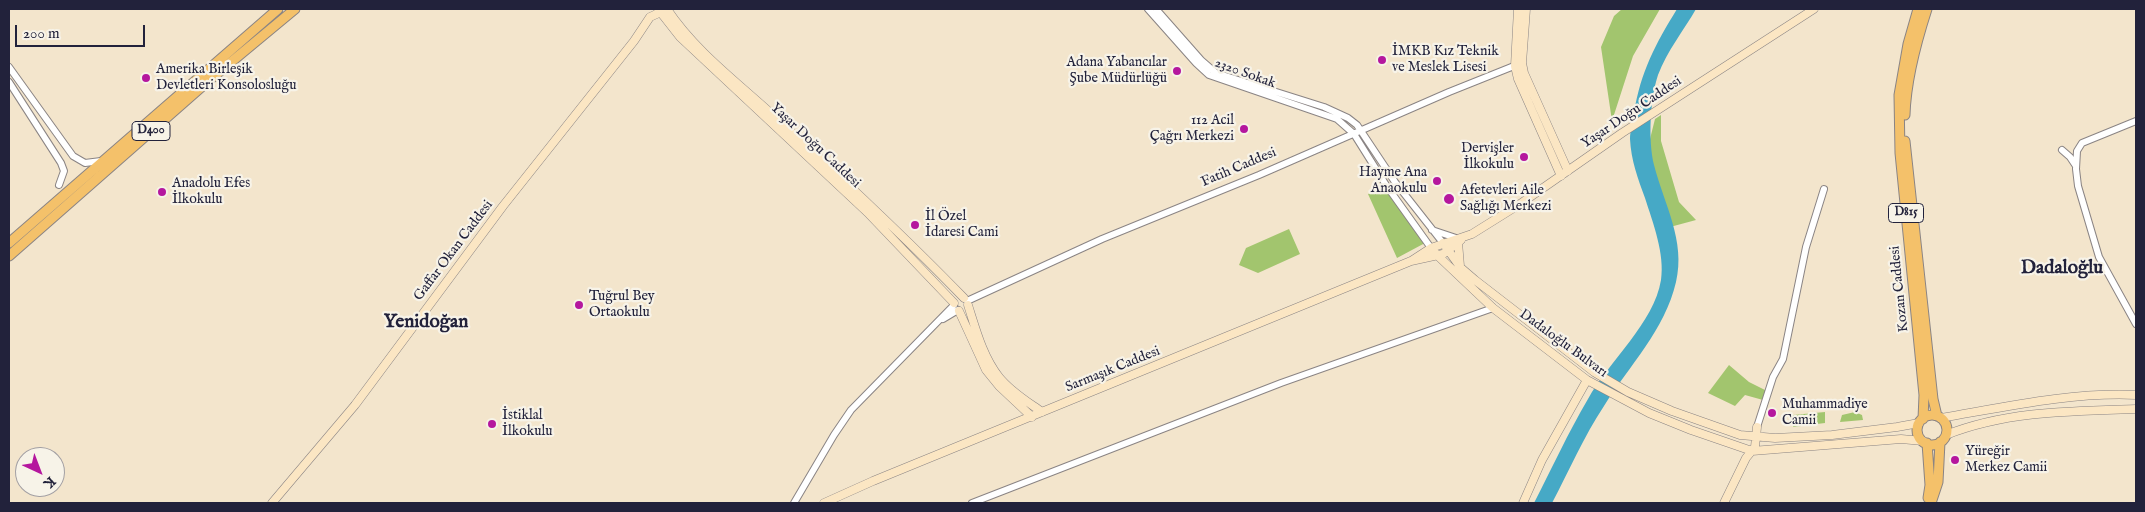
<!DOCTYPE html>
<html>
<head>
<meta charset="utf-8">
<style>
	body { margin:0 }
	#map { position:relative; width:2145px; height:512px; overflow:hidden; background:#f3e5cc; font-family:"IM FELL English",serif }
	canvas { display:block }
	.frame { position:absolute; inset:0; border:10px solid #22223b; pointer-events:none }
	.north { position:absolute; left:15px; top:447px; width:50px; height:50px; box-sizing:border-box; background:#f7f3e8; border:1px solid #a29fa3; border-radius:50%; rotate:137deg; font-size:14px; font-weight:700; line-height:20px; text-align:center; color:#22223b }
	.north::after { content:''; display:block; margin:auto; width:18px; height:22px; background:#b5179e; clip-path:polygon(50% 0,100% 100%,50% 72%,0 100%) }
	.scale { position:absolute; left:15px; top:25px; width:130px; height:22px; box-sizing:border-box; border:2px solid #22223b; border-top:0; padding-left:6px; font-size:15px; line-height:18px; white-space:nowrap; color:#22223b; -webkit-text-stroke:4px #f7f3e8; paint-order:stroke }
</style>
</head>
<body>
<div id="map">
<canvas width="2145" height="512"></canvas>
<div class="frame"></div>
<div class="north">K</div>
<div class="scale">200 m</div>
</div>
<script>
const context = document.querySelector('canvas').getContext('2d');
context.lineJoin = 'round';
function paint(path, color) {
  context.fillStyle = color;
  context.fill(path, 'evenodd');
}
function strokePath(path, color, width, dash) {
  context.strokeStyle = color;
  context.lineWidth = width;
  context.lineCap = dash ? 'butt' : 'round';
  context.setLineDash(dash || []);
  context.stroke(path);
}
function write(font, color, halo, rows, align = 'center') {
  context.font = font + ' "IM FELL English",serif';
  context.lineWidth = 4.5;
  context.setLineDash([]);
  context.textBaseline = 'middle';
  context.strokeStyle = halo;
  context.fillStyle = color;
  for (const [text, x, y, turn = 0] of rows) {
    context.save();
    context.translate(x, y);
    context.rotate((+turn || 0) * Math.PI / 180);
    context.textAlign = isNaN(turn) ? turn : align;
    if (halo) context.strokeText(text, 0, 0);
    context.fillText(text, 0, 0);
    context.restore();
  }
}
const green = new Path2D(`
	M1622,9H1660L1633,56L1612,121L1601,47L1614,16Z
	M1661,115V141L1679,202L1696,220L1670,227L1654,178L1649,143L1655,119Z
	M1385,188L1425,243L1397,258L1368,194Z
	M1289,229L1300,254L1258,273L1239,265L1246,248Z
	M1729,365L1749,382L1767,391L1763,400L1745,395L1735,406L1708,393Z
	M1825,412V423L1793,427V415Z
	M1855,412L1862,415L1863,420L1840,422L1842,415Z`);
const water = new Path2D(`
	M1677,9H1696C1684,30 1667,51 1658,75C1650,99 1648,140 1654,165C1664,204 1686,241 1676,282C1665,330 1629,366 1604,406C1584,436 1569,471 1552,503H1534C1552,468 1568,433 1588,399C1609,361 1654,323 1661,280C1665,254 1653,223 1645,198C1638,179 1631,160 1630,139C1630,131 1633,121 1634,113C1641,71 1655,45 1677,9Z`);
const tertiary = new Path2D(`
	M1148,9L1196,63L1209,75L1337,119L1354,134L1386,185L1431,248
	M1156,9L1201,60L1216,73L1324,107L1348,118L1357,125L1395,182L1443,243
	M9,67L73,156L85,163L101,161
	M9,82L61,163L64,171L59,185
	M2136,121L2082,143L2077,151L2076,169L2078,186L2099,257L2136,324
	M2062,150L2070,157L2076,166
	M1432,230L1459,239
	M967,301L1102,239L1259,175L1449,92L1519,64
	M943,319L958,310
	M1757,427L1773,377L1783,359L1806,247L1824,189
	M794,503L834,435L851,410L954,305
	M972,503L1281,383L1493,308`);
const secondary = new Path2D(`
	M658,9L680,37L867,212L954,303
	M667,9C695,51 737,82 774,116C839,176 903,235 964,298
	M1518,9L1515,66L1518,79L1561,176
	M1526,9L1522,63L1524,73L1568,171
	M1458,242L1460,266
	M1443,243L1461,268L1475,280L1594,372L1628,392L1672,411L1740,435L1775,438L1832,435L1897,427L1919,423
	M1431,248L1438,256L1493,308L1587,380L1649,413L1691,430L1752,451L1901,439L1923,441
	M1411,261L1443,254L1461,240
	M968,305C976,330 983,357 999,377C1011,392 1028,402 1042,412
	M959,311L986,370L999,386L1032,417
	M1941,418C2005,407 2071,392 2136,395
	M1946,435C2006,411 2072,411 2136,409
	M272,503L355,405L503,206L634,41L650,17L661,12
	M824,503L873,481L1411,261L1431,248L1472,234L1520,204L1622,133L1814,9
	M1523,503L1542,460L1587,380
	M1724,503L1746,458L1755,447L1757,427`);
const trunk = new Path2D(`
	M1918,9L1908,44L1899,95L1900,153L1924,395L1923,419
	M1905,115C1906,79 1916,43 1927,9
	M1905,141L1933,399L1937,416
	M9,243L278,9
	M9,256L207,82L295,9
	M1917 430a15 15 0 1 1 30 0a15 15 0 1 1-30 0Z
	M1927,443L1930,485L1928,498
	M1931,503L1938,482L1940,442`);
const markers = [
	[1382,60,5,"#b5179e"],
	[1177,71,5,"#b5179e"],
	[146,78,5,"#b5179e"],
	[1244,129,5,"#b5179e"],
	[1524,157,5,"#b5179e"],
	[1437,181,5,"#b5179e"],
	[162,192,5,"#b5179e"],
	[1449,199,6,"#b5179e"],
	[915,225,5,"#b5179e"],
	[579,305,5,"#b5179e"],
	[1772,413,5,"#b5179e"],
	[492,424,5,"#b5179e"],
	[1955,460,5,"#b5179e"]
];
const shields = [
	[151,131,38],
	[1906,213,35]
];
const shieldNames = [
	["D400",151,131],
	["D815",1906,213]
];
const poiNames = [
	["İMKB Kız Teknik",1392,52],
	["ve Meslek Lisesi",1392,68],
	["Adana Yabancılar",1167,63,"right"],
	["Şube Müdürlüğü",1167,79,"right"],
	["Amerika Birleşik",156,70],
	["Devletleri Konsolosluğu",156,86],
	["112 Acil",1234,121,"right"],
	["Çağrı Merkezi",1234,137,"right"],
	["Dervişler",1514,149,"right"],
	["İlkokulu",1514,165,"right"],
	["Hayme Ana",1427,173,"right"],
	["Anaokulu",1427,189,"right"],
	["Anadolu Efes",172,184],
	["İlkokulu",172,200],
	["Afetevleri Aile",1460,191],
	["Sağlığı Merkezi",1460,207],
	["İl Özel",925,217],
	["İdaresi Cami",925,233],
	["Tuğrul Bey",589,297],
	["Ortaokulu",589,313],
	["Muhammadiye",1782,405],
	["Camii",1782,421],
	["İstiklal",502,416],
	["İlkokulu",502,432],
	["Yüreğir",1965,452],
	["Merkez Camii",1965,468]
];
const streetNames = [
	["2320 Sokak",1245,74,20],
	["Yaşar Doğu Caddesi",1632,113,-34],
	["Yaşar Doğu Caddesi",815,146,43],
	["Fatih Caddesi",1239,168,-23],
	["Gaffar Okan Caddesi",454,251,-53],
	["Kozan Caddesi",1900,289,-96],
	["Dadaloğlu Bulvarı",1563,344,36],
	["Sarmaşık Caddesi",1113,370,-22]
];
const districtNames = [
	["Dadaloğlu",2062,269],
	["Yenidoğan",426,323]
];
paint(green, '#a2c56e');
paint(water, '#46a9c6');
strokePath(tertiary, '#8a8484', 8);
strokePath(secondary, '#8a8484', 9);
strokePath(trunk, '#8a8484', 11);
strokePath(tertiary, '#fff', 6);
strokePath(secondary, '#fbe6c3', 8);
strokePath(trunk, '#f4c16a', 9);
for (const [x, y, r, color] of markers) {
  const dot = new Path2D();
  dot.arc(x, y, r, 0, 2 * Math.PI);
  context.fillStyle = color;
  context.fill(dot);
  strokePath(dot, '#f7f3e8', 2);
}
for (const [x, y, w] of shields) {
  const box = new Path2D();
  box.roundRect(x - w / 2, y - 9.5, w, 19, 4);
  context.fillStyle = '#f7f3e8';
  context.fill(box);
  strokePath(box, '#22223b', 1);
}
write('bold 12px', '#22223b', null, shieldNames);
write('14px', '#22223b', '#f7f3e8', poiNames, 'left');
write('14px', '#22223b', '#f7f3e8', streetNames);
write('bold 19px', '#22223b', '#f7f3e8', districtNames);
</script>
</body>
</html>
